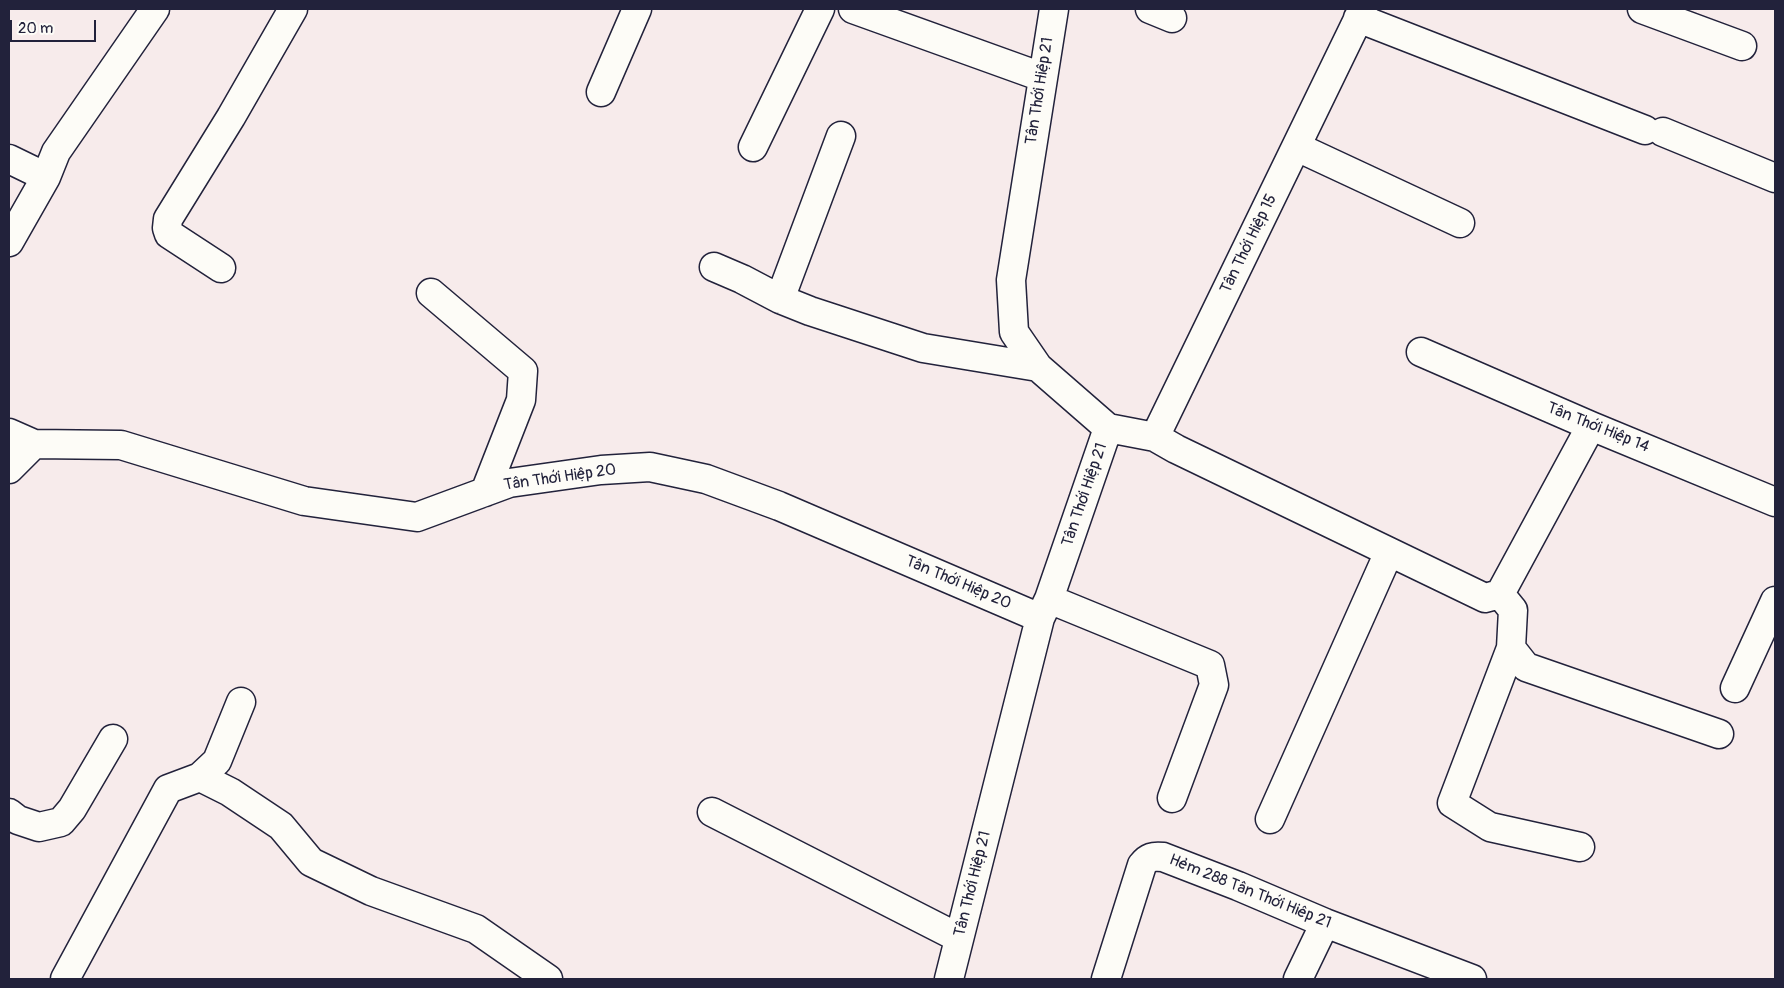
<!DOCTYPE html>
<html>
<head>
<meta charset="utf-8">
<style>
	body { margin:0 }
	#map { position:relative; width:1784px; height:988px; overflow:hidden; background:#f7ebeb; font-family:Pangolin,sans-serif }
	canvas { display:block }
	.frame { position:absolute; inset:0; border:10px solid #22223b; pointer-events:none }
	.scale { position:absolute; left:10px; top:20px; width:86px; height:22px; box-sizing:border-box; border:2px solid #22223b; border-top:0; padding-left:6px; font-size:15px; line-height:18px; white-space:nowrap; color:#22223b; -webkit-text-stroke:4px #fdfcf7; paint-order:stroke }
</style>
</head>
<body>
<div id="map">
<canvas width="1784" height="988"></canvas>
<div class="frame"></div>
<div class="scale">20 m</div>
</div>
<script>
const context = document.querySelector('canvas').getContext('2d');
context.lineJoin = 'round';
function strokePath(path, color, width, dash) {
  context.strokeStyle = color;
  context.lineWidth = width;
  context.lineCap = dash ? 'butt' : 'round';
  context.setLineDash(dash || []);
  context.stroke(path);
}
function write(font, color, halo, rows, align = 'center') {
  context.font = font + ' Pangolin,sans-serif';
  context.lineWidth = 5;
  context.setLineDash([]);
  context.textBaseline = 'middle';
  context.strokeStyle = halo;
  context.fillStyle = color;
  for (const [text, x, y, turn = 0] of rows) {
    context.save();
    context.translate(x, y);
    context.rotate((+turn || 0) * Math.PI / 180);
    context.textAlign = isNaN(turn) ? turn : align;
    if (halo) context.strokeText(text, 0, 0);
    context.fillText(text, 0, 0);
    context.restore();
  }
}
const minor = new Path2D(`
	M853,9L1042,77
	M1150,9L1172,18
	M1642,9L1742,46
	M1358,18L1645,130
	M601,92L637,9
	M1663,132L1775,178
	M841,136L780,299L810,311L923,348L1038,367
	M753,147L820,9
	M1297,147L1460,223
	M9,159L46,177L56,152L155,9
	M9,242L46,177
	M714,267L742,279L780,299
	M221,268L169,234L167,228L168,219L231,117L293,9
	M431,293L523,371L521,400L485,492
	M1421,352L1591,426L1775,502
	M1108,428L1155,437L1363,9
	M9,433L34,444L121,445L304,501L417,517L509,483L601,470L650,467L706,479L779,506L1040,618
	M1155,437L1176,449L1485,598L1500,594L1591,426
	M9,469L34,444
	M1500,594L1513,610L1511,648L1452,803L1490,827L1580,847
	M1049,599L1210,665L1214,685L1172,798
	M1511,648L1526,667L1719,734
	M1735,688L1775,601
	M200,777L217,761L241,702
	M712,812L959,938
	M9,813L18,820L39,827L61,822L72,809L113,739
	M1270,819L1389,552
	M65,979L168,789L200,777L230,792L281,826L311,862L371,891L476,929L548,979
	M949,979L1040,618L1049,599L1108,428L1038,367L1014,332L1011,280L1054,9
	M1106,979L1142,865C1148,857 1153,856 1163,857L1238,886L1325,923L1472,979
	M1298,979L1325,923`);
const streetNames = [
	["Tân Thới Hiệp 21",1040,91,-81],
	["Tân Thới Hiệp 15",1249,244,-64],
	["Tân Thới Hiệp 14",1598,428,22],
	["Tân Thới Hiệp 20",560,478,-8],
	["Tân Thới Hiệp 21",1085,495,-71],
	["Tân Thới Hiệp 20",958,583,23],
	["Tân Thới Hiệp 21",973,884,-76],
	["Hẻm 288 Tân Thới Hiêp 21",1250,892,22]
];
strokePath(minor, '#22223b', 31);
strokePath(minor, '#fdfcf7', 28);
write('16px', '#22223b', '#fdfcf7', streetNames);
</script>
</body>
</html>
